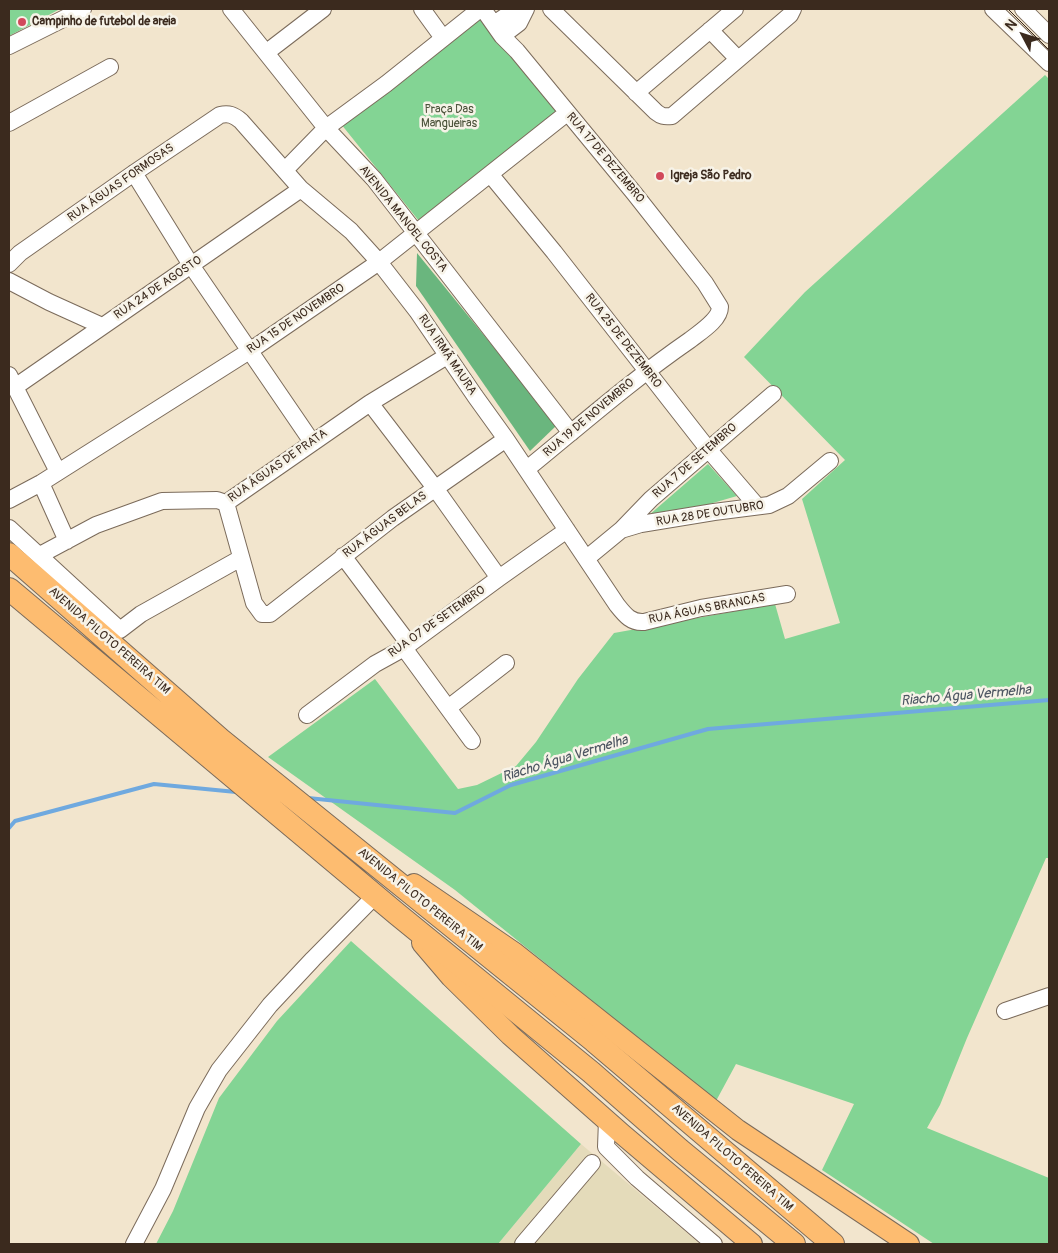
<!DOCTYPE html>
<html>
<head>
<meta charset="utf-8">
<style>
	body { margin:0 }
	#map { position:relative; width:1058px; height:1253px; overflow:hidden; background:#f2e5cd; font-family:Pangolin,sans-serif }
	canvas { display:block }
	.frame { position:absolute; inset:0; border:10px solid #3b2a1e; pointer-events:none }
	.north { position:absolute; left:998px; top:10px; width:50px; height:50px; -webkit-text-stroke:4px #f7f3e8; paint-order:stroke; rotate:310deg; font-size:14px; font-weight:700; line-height:20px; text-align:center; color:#3b2a1e }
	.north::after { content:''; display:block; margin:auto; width:18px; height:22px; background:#3b2a1e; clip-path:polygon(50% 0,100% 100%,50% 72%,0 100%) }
</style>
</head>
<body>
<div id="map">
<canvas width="1058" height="1253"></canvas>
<div class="frame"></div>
<div class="north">N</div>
</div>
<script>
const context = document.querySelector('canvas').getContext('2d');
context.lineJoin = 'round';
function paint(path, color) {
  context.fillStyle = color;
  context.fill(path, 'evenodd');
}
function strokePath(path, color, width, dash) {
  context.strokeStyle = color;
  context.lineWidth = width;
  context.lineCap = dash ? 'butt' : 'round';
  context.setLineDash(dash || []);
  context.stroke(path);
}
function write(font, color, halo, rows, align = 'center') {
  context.font = font + ' Pangolin,sans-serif';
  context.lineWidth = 5;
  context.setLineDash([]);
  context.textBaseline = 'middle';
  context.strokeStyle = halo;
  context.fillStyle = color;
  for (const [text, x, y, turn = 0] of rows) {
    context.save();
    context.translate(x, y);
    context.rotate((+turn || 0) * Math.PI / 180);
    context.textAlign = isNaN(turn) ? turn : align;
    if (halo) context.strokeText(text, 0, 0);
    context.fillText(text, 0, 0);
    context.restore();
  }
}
const built = new Path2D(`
	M581,1144L700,1244H498Z`);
const green = new Path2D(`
	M9,9H60L9,36Z
	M478,14L557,111L419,221L341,124Z
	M1045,75L1049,79V858H1046L967,1038L940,1105L927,1128L1049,1178V1244H934L822,1170L854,1104L736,1064L716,1101L455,890L268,757L375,679L458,789L477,785L516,766L536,742L578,679L614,633L775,604L785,639L840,623L802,499L845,460L744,357L805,292Z
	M708,464L737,496L692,509L649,515Z
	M351,941L581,1144L498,1244H156L173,1211L219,1098L277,1021Z`);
const forest = new Path2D(`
	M417,253L557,425L530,451L416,286Z`);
const stream = new Path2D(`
	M308,798L455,813L511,785L708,729L1049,700
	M9,828L15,821L154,784L236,792`);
const minor = new Path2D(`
	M231,9L326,128L374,179L571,433
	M422,9L443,38
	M483,9L502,36L517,51L634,193L705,283L720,307C720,320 700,332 690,340C632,380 581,425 527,469
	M551,9L656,112C661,116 664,117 672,116L790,15L793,9
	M993,9L1049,63
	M1023,9L1049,35
	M494,24L516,9
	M710,30L738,59
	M502,36L519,23L526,9
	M9,46L83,9
	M267,52L323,9
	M636,93L735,9
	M9,123L110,67
	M285,170L326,128L386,84L480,9
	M134,173L191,265L312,442
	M490,174L554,252L708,449L757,506
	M9,264L20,253L134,173L220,115C229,113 234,115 241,121L301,189L351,231L379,262L417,311L475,396L506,439L617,605C625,615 631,623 644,622L701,608L787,594
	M9,281L49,302L102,326
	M9,375L58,472
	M15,387L301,189
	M370,403L435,488L499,578
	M41,483L67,541
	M9,500L41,483L251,350L379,262L567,113
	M226,503L254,603L262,614H270L393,518L506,439
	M226,503L370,403L447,356
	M9,528L120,630L141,614L241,558
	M622,529L651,499L773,394
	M40,555L96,525L162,501L217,500L226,503
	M343,556L409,644
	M587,558L621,530L641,524L714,512L769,505L788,496L830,461
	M404,648L472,741
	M448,708L506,663
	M307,715L375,664L404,648L499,578L567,530
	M1005,1011L1049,996
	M607,1120L606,1147L637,1178L714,1244
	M134,1244L163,1189L197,1108L219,1070L270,1005L313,959L375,896
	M523,1244L592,1163`);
const major = new Path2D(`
	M414,884L515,953L738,1130L909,1244
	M422,943L451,977L510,1035L622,1134L752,1244`);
const highway = new Path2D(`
	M9,554L220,739L594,1041L833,1244
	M9,589L397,914L591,1072L680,1150L794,1244`);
const tram = new Path2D(`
	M1008,9L1049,50`);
const markers = [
	[22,22,5,"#d1495b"],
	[660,176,5,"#d1495b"]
];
const poiNames = [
	["Campinho de futebol de areia",32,22],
	["Igreja São Pedro",670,176]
];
const parkNames = [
	["Praça Das",449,110],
	["Mangueiras",449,124]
];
const streetNames = [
	["RUA 17 DE DEZEMBRO",605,158,50],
	["RUA ÁGUAS FORMOSAS",121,183,-35],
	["AVENIDA MANOEL COSTA",403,219,51],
	["RUA 24 DE AGOSTO",158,288,-34],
	["RUA 15 DE NOVEMBRO",296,319,-34],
	["RUA 25 DE DEZEMBRO",623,341,52],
	["RUA IRMÃ MAURA",447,355,56],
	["RUA 19 DE NOVEMBRO",589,418,-40],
	["RUA 7 DE SETEMBRO",695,461,-41],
	["RUA ÁGUAS DE PRATA",278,466,-35],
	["RUA 28 DE OUTUBRO",710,514,-9],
	["RUA ÁGUAS BELAS",385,525,-37],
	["RUA ÁGUAS BRANCAS",707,609,-11],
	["RUA 07 DE SETEMBRO",437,622,-35],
	["AVENIDA PILOTO PEREIRA TIM",109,641,41],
	["AVENIDA PILOTO PEREIRA TIM",420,900,39],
	["AVENIDA PILOTO PEREIRA TIM",732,1158,41]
];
const waterNames = [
	["Riacho Água Vermelha",966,696,-5],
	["Riacho Água Vermelha",565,759,-17]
];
paint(built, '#e4dbba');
paint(green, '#83d494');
paint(forest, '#6ab67e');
strokePath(stream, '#6fa9df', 4);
strokePath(minor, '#7b6b5b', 18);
strokePath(major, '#7b6b5b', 22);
strokePath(highway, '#7b6b5b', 24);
strokePath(minor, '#fff', 16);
strokePath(major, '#fdbc70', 20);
strokePath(highway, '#fdbc70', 22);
strokePath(tram, '#3b2a1e', 1);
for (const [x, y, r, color] of markers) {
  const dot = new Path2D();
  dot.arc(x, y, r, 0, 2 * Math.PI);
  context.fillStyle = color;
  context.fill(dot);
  strokePath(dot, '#f7f3e8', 2);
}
write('bold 12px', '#3b2a1e', '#f7f3e8', poiNames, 'left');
write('12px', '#4d543c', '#f7f3e8', parkNames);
write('12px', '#3b2a1e', '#f7f3e8', streetNames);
write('italic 14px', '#4d5662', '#f7f3e8', waterNames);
</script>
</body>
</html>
